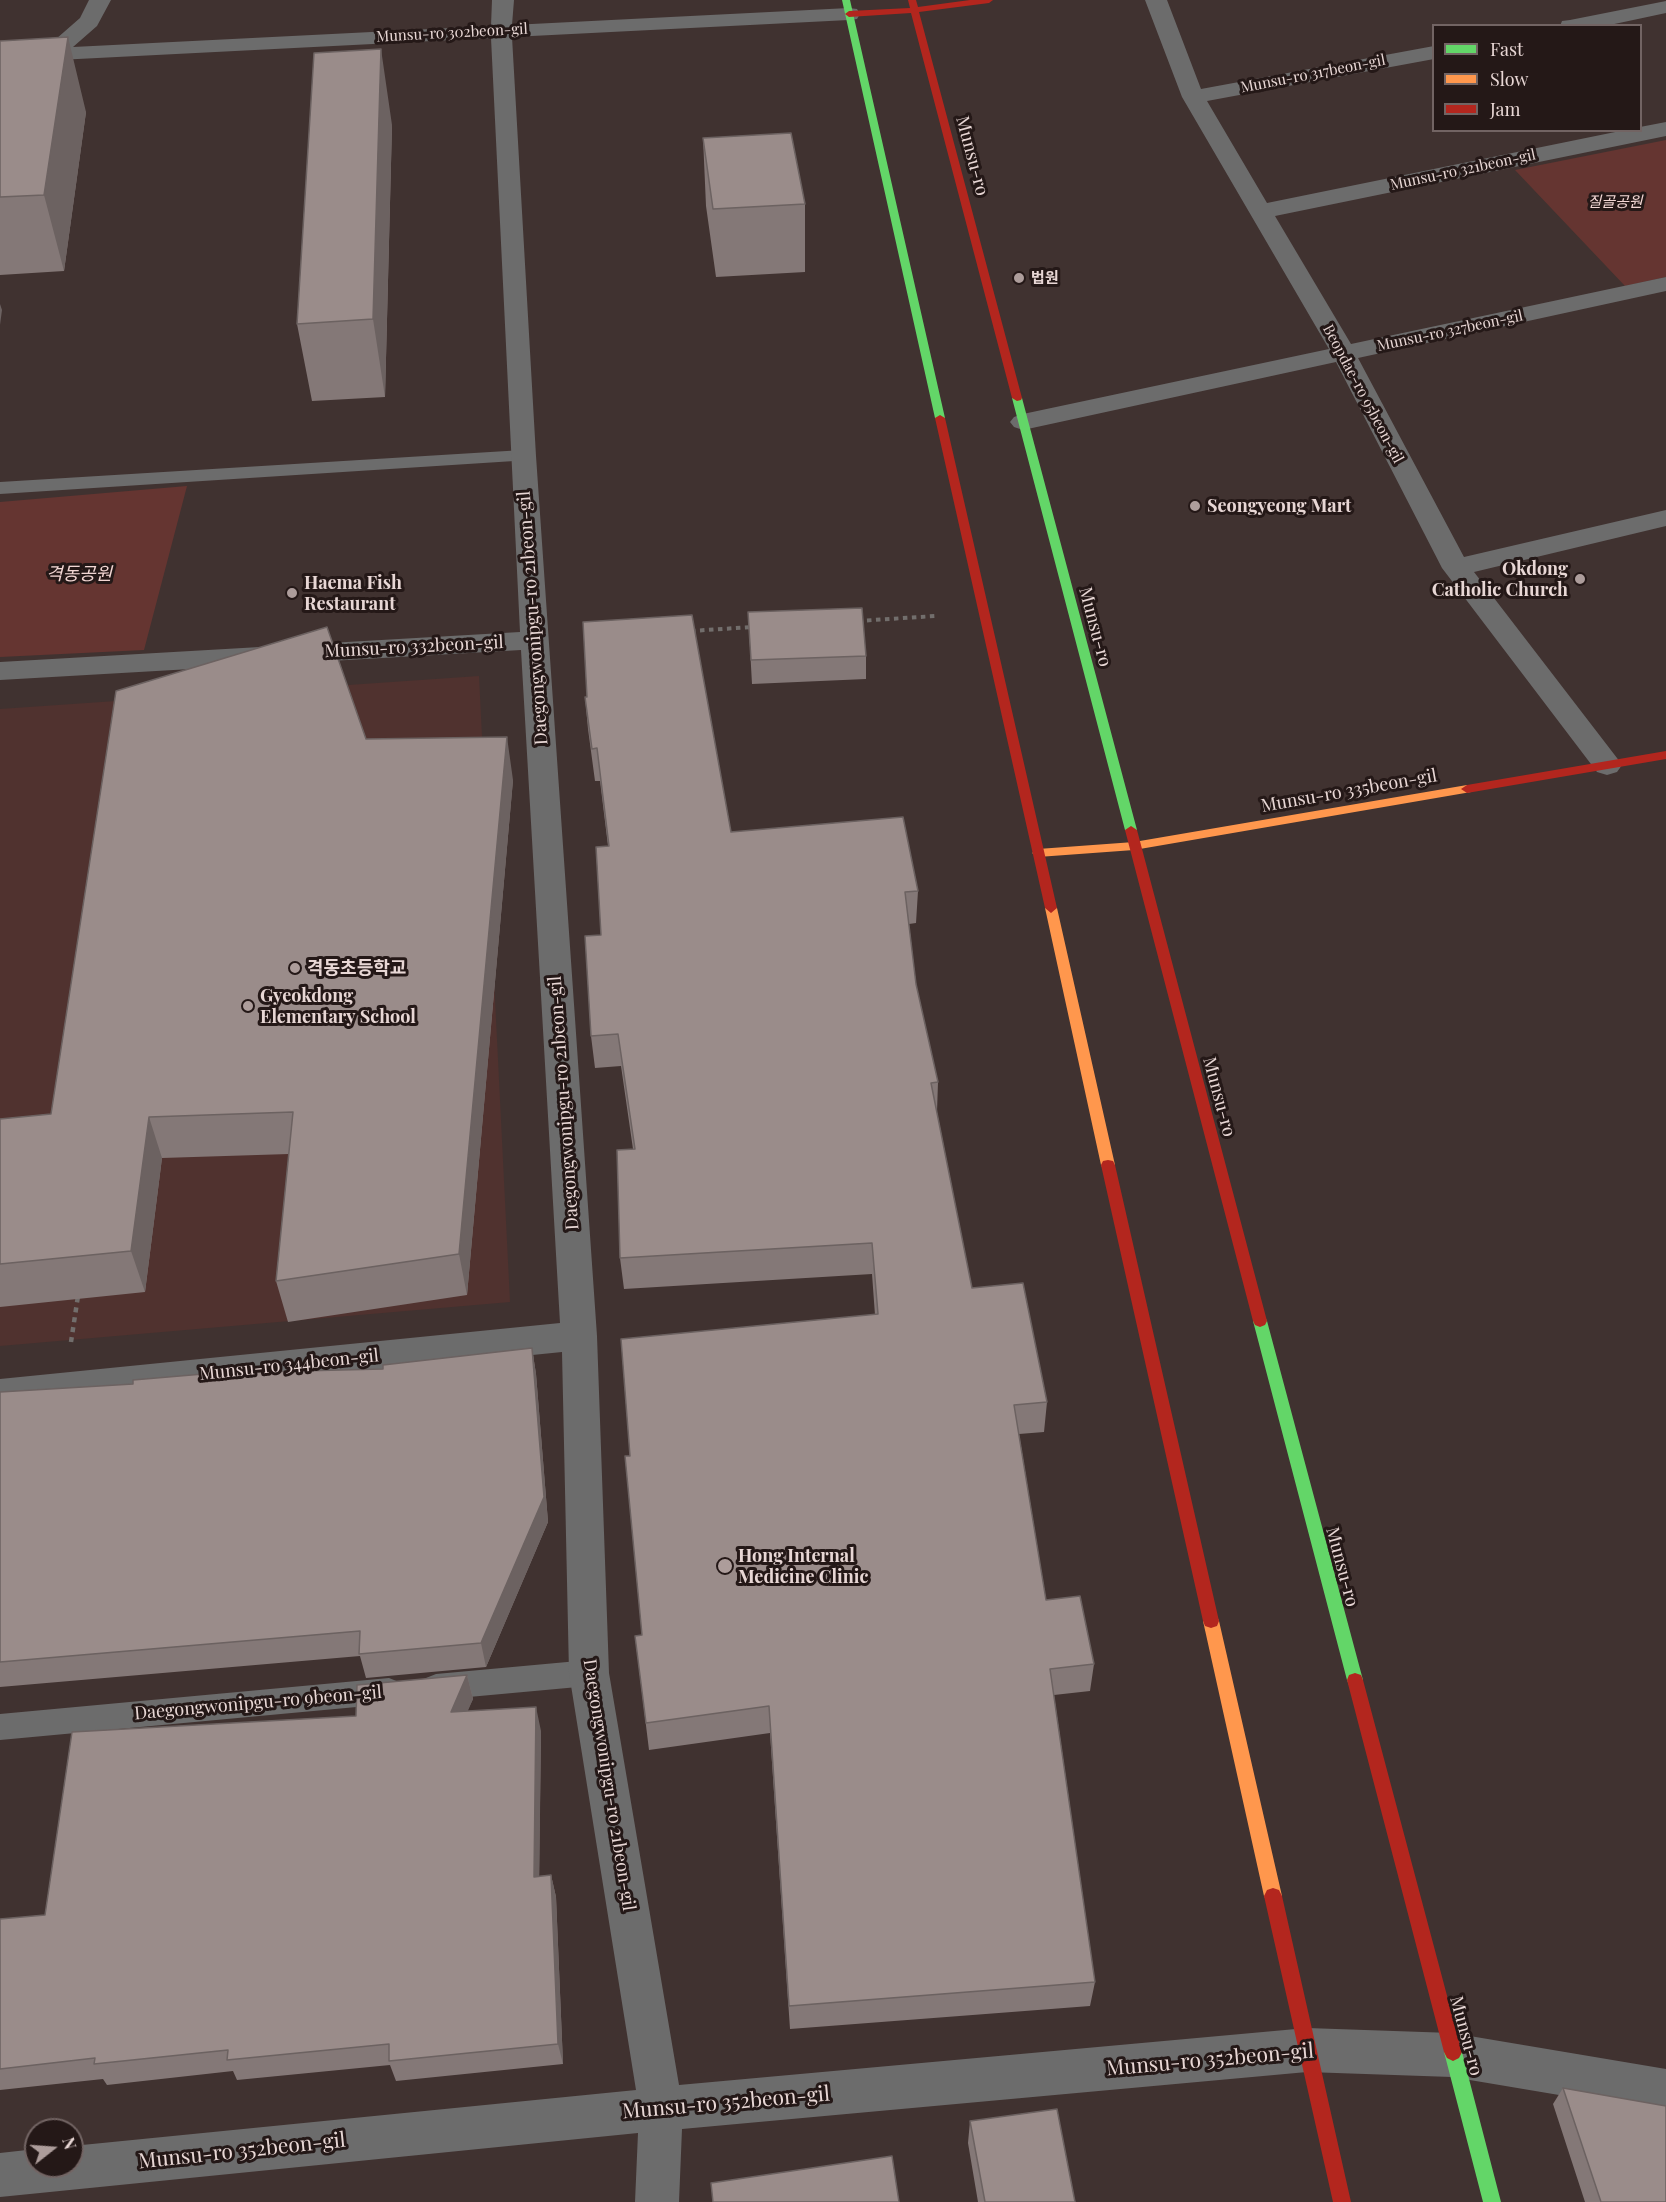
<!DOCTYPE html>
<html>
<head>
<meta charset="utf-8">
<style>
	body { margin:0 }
	#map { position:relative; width:1666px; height:2202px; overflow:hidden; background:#403230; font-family:"Playfair Display",serif }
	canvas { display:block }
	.legend { position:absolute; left:1432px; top:24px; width:210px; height:108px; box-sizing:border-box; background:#241817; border:2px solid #726463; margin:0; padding:8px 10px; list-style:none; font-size:18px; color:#e8d7d5 }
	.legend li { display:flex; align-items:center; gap:12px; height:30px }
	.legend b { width:30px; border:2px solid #726463 }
	.north { position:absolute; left:24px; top:2118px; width:60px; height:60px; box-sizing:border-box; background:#241817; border:2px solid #726463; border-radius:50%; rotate:73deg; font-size:16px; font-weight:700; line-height:24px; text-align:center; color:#e8d7d5 }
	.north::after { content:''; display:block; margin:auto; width:21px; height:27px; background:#ad9d9b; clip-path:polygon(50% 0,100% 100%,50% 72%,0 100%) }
</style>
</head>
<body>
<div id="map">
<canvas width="1666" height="2202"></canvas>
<ul class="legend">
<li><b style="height:8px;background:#63d668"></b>Fast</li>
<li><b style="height:8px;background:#ff974d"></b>Slow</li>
<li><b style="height:8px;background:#b3261e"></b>Jam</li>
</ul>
<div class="north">N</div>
</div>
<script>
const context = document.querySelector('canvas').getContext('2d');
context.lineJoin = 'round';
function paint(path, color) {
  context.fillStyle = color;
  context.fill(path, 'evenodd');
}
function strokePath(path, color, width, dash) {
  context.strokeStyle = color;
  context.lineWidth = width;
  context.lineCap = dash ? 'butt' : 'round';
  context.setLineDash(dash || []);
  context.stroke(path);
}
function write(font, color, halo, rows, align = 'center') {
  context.font = font + ' "Playfair Display","Noto Sans KR",serif';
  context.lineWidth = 6;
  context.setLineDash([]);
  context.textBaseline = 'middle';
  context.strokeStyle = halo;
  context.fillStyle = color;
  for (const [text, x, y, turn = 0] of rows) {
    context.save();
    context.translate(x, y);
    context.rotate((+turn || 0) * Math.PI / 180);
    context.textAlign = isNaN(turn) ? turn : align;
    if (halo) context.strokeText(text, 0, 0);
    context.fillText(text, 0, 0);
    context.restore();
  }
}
const built = new Path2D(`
	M479,676L510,1302L0,1346V709Z`);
const green = new Path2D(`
	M1666,140V277L1625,286L1515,170Z
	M187,486L144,650L0,657V502Z`);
const pathFar1 = new Path2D(`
	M858,621L935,616
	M691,631L752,627`);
const path = new Path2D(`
	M71,1342L78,1296`);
const lane = new Path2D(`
	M523,450L530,452L532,456L530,460L0,494V482Z
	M589,1660L599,1664L603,1673L599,1682L589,1686L436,1700L426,1696L422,1687L426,1678L436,1674Z
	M389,1678L399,1682L403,1691L399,1700L389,1704L0,1740V1714Z`);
const street = new Path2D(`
	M89,0H111L97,26L73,47L491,26L492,0H514L512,25L849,8L857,9L860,14L857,19L849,20L512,37L536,456L597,1336L609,1673L679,2085L1307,2028L1452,2033L1666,2069V2113L1452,2077L1307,2072L682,2129L679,2202H635L638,2133L0,2197V2153L36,2149V2166H72V2146L636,2090L569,1673L562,1352L0,1409V1379L560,1323L521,650L0,680V662L520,632L491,38L58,60L8,105L0,107V88L80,18Z
	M1145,0H1167L1201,89L1434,46V59L1207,101L1267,203L1625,130H1640V127L1666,122V136L1275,216L1351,344L1666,277V291L1358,358L1464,557L1666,510V526L1474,572L1617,758L1622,765L1617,772L1607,775L1597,772L1442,568L1336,362L1023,430L1014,427L1010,422L1014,417L1023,414L1329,349L1182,97Z
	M1666,1V13L1605,26H1560L1562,21L1570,20Z`);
const fast = new Path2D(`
	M842,0H850L945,418L940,421L935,418Z
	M1017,395L1022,398L1137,830L1131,834L1125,830L1012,398Z
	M1260,1315L1265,1317L1267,1321L1363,1680L1361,1685L1355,1687L1349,1685L1347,1680L1253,1321L1255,1317Z
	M1453,2043L1459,2046L1462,2052L1501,2202H1483L1444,2052L1447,2046Z`);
const slow = new Path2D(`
	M1467,785L1471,786L1473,789L1471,792L1134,850L1038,857L1032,853L1038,849L1134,842Z
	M1051,903L1057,908L1115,1165L1113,1169H1103L1101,1165L1045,908Z
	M1211,1614L1217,1616L1219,1621L1282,1896L1279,1902L1273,1904L1267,1902L1264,1896L1203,1621L1205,1616Z`);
const jam = new Path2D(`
	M908,0H916L918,7L970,0H993L989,3L919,12L1022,398L1021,400L1017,401L1012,398L911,13L849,17L845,14L849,11L910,8Z
	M940,415L945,418L1057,908L1051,913L1045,908L935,418Z
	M1666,751V759L1467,793L1461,789L1467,785Z
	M1131,826L1137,830L1267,1321L1265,1325L1260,1327L1255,1325L1253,1321L1125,830Z
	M1108,1160L1113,1161L1115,1165L1219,1621L1217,1626L1211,1628L1205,1626L1203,1621L1101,1165L1103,1161Z
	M1355,1673L1361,1675L1363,1680L1462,2052L1459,2058L1453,2061L1447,2058L1444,2052L1347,1680L1349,1675Z
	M1273,1888L1279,1890L1282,1896L1351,2202H1333L1264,1896L1267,1890Z`);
const wall = new Path2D(`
	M0,41L86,112L64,271L0,275Z
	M392,125L385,397L312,401L297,324Z
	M703,138L805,204V272L716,277L706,206Z
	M748,612L866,656V679L752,684Z
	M585,697L731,832L918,891L916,923L909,924L916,984L938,1082L937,1112L972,1288L1047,1402L1044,1432L1019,1434L1046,1600L1094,1664L1090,1691L1054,1695L1095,1982L1090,2006L790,2029L770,1733L649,1750L635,1636L642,1635L630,1456L875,1315L872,1274L624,1289L620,1258L633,1149L621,1066L595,1068L591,1036L601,935L608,846L600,781H595L588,729Z
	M366,739L513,780L467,1295L288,1322L276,1281L289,1154L162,1158L145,1292L0,1307V1119L51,1114Z
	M532,1348L536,1374L548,1522L486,1667L366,1678L360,1656L0,1687V1392L383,1369Z
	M467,1675L473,1699L467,1711L541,1731L539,1876L551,1875L556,1897L563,2064L396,2081L390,2065L237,2080L233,2071L107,2085L103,2079L0,2090V1919L45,1915L356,1716Z
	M1563,2088L1666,2202H1585L1553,2104Z
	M970,2121L1075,2202H978L968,2143Z`);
const shadedWall = new Path2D(`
	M68,37L86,112L64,271L44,195Z
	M381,49L392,125L385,397L373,319Z
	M0,304L2,310L0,325Z
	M507,737L513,780L467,1295L459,1254Z
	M149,1117L162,1158L145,1292L131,1251Z
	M532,1348L536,1374L548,1522L486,1667L481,1643Z
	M467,1675L473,1699L457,1736L451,1712Z
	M536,1707L541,1731L539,1899L534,1877Z
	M551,1875L556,1897L563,2064L558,2044Z`);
const building = new Path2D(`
	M68,37L44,195L0,197V41Z
	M381,49L373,319L297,324L314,53Z
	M791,133L805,204L713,209L703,138Z
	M862,608L866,656L751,660L748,612Z
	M692,615L731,832L903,817L918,891L905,892L916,984L938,1082L931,1083L972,1288L1023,1283L1047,1402L1014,1405L1046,1600L1080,1596L1094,1664L1050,1669L1095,1982L789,2006L769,1706L646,1723L635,1636L642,1635L625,1456H630L621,1339L878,1314L872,1243L620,1258L617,1150L635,1149L618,1034L591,1036L585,936L601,935L596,847L609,846L597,748L592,749L585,697H587L583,622Z
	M327,627L366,739L507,737L459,1254L276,1281L293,1112L149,1117L131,1251L0,1264V1119L51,1114L116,691Z
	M532,1348L544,1497L481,1643L359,1654L360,1631L0,1662V1392L133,1384V1380L215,1373L383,1369V1365Z
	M467,1675L451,1712L536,1707L534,1877L551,1875L558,2044L389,2061V2044L227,2060L228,2050L94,2064L95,2058L0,2069V1919L45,1915L72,1732L356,1716L357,1685Z
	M1563,2088L1666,2106V2202H1601Z
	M1057,2109L1075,2202H985L970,2121Z
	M892,2156L899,2202H713L711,2183Z`);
const markers = [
	[1019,278,6,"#ad9d9b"],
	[1195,506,6,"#ad9d9b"],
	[1580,579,6,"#ad9d9b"],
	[292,593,6,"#ad9d9b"],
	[295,968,6,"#ad9d9b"],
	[248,1006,6,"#ad9d9b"],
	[725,1566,8,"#ad9d9b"]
];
const farStreetnames = [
	["Munsu-ro 302beon-gil",452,33,-3],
	["Munsu-ro 317beon-gil",1313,74,-11],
	["Munsu-ro 321beon-gil",1463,170,-12],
	["Munsu-ro 327beon-gil",1450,331,-12],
	["Beopdae-ro 95beon-gil",1363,394,62]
];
const farParknames = [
	["질골공원",1615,202]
];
const farPoinames = [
	["법원",1031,278]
];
const streetNames = [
	["Munsu-ro",972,156,75],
	["Daegongwonipgu-ro 21beon-gil",533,618,-94],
	["Munsu-ro",1095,627,75],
	["Munsu-ro 332beon-gil",414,647,-3],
	["Munsu-ro 335beon-gil",1349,791,-10],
	["Munsu-ro",1219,1097,75],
	["Daegongwonipgu-ro 21beon-gil",564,1103,-94],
	["Munsu-ro 344beon-gil",289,1365,-6],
	["Munsu-ro",1342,1567,75],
	["Daegongwonipgu-ro 9beon-gil",258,1703,-5],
	["Daegongwonipgu-ro 21beon-gil",609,1785,81],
	["Munsu-ro",1466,2036,75]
];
const poiNames = [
	["Seongyeong Mart",1207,506],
	["Okdong",1568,569,"right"],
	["Catholic Church",1568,590,"right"],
	["Haema Fish",304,583],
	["Restaurant",304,604],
	["격동초등학교",307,968],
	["Gyeokdong",260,996],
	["Elementary School",260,1017],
	["Hong Internal",738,1556],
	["Medicine Clinic",738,1577]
];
const parkNames = [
	["격동공원",79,574]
];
const nearStreetnames = [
	["Munsu-ro 352beon-gil",1210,2060,-5],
	["Munsu-ro 352beon-gil",726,2103,-5],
	["Munsu-ro 352beon-gil",242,2151,-6]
];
paint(built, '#50322f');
paint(green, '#653531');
strokePath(pathFar1, '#726e6c', 4, [4.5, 4.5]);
strokePath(path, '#726e6c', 4.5, [5, 5]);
paint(lane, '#6c6c6c');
paint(street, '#6c6c6c');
paint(fast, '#63d668');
paint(slow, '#ff974d');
paint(jam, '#b3261e');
paint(wall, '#847877');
paint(shadedWall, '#6c6261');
paint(building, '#9a8c8a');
strokePath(building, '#6c6261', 1.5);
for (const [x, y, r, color] of markers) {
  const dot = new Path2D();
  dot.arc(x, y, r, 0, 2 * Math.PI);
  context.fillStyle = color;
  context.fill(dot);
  strokePath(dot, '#241817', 2);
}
write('15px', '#e8d7d5', '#241817', farStreetnames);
write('italic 15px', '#f3d7d4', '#241817', farParknames);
write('bold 15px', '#e8d7d5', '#241817', farPoinames, 'left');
write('18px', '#e8d7d5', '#241817', streetNames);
write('bold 18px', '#e8d7d5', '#241817', poiNames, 'left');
write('italic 18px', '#f3d7d4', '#241817', parkNames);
write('21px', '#e8d7d5', '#241817', nearStreetnames);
</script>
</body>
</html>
